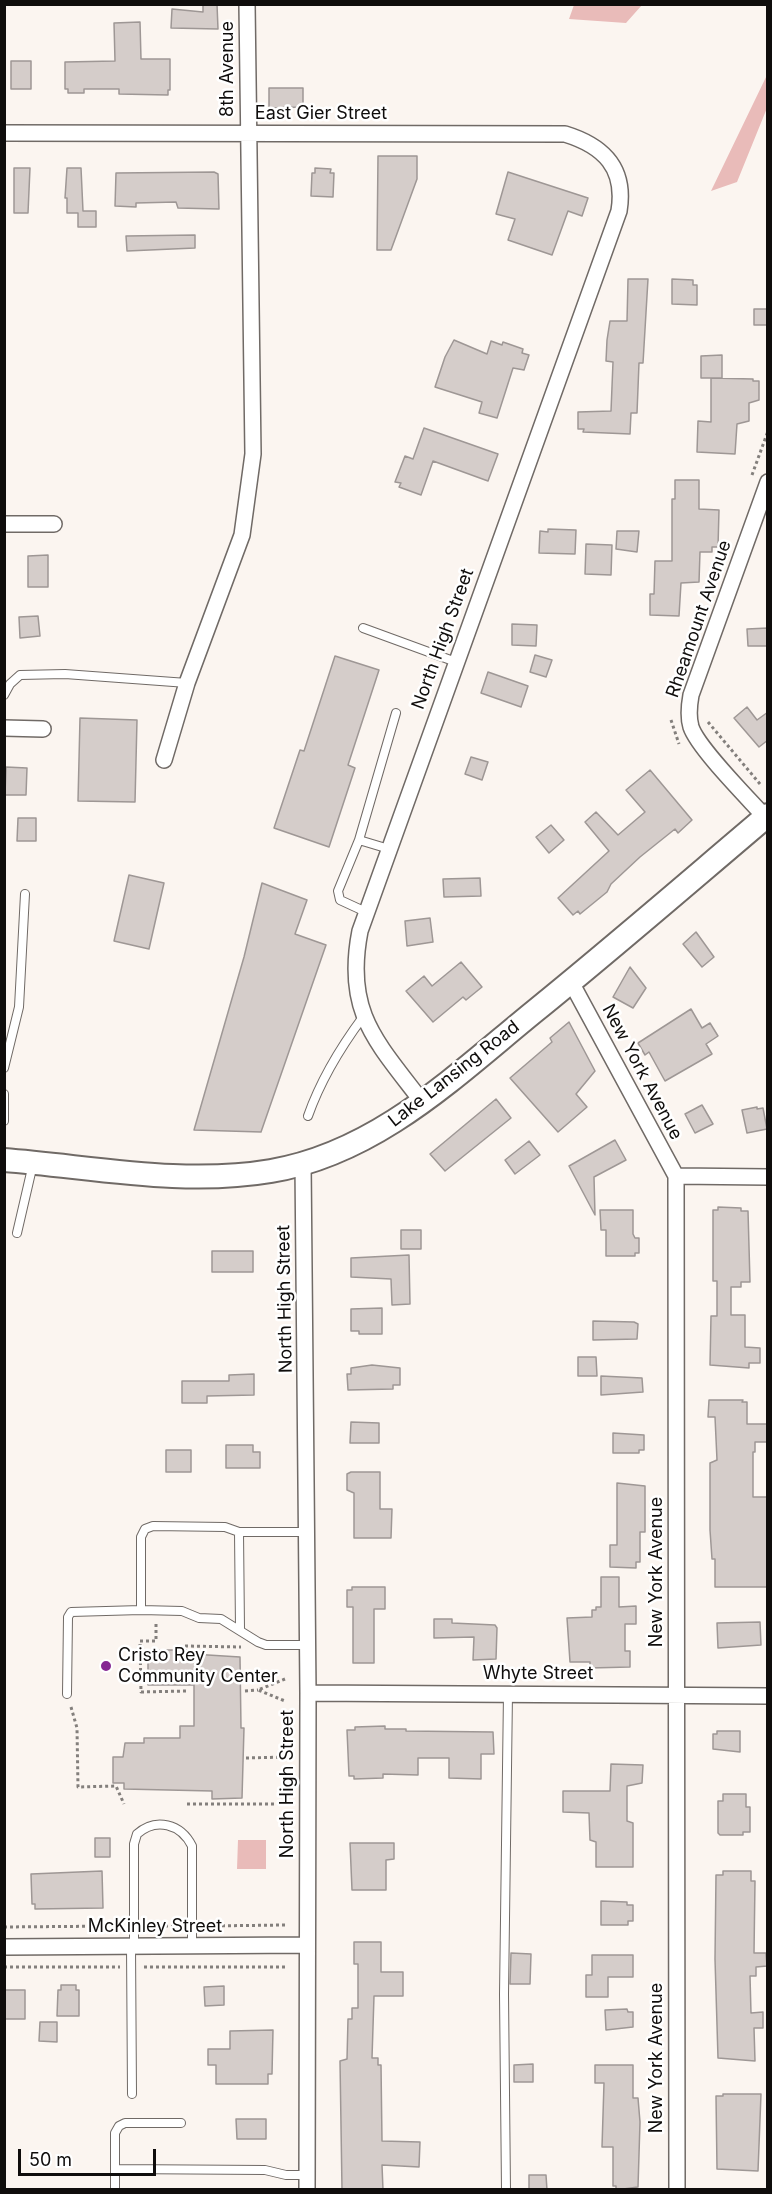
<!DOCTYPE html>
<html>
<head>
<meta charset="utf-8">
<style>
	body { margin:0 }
	#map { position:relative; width:772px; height:2194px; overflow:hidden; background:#fbf5f0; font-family:Inter,sans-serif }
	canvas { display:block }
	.frame { position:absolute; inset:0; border:6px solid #0f0d0c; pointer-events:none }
	.scale { position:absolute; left:18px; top:2149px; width:138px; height:27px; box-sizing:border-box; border:3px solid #0f0d0c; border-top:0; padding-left:8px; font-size:18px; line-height:21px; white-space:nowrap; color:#0f0d0c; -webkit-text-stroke:4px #fff; paint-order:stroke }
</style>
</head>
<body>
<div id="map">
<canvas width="772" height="2194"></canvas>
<div class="frame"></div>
<div class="scale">50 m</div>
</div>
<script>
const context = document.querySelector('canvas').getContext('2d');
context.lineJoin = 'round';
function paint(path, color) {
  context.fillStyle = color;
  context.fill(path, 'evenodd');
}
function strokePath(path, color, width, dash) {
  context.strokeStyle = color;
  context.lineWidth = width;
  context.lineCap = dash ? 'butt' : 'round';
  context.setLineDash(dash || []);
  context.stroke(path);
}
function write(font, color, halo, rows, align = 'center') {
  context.font = font + ' Inter,sans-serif';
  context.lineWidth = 5;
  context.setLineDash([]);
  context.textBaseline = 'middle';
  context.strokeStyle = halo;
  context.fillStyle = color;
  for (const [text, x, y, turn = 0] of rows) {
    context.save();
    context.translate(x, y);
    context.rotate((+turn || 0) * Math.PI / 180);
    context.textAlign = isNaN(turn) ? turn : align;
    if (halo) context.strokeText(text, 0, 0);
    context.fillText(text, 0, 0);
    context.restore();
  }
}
const green = new Path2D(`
	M574,5V4L642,5L626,23L569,19Z
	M767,75V108L737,182L711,191Z
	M238,1840H266V1869H237Z`);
const building = new Path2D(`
	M203,4H217L218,29L171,28L172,9L203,12Z
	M140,22L141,59H170V90H168V95L119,94V89H84V93H68V89H65V62L115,61L114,23Z
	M11,61H31V89H11Z
	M269,88H303V107L269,108Z
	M378,156H417V179L391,250H377Z
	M14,168H30L28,213H14Z
	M67,168H81L83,211H96V227H78V213H67V198H65Z
	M315,168L331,169L330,173H334L333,197L311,196L312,173H315Z
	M214,172L218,174L219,209L178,208L176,202L136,203V207L115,206L116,173Z
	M508,172L588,198L582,216L568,211L552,255L508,240L515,219L496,214Z
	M195,235V248L127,251L126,236Z
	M628,279H648L643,363H639L637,413H631L630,434L583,432L584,429H578V412L611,411L613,362L606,361L607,340L610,321H627Z
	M672,279L693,280V285H697V305L672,304Z
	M754,309H768V325H754Z
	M454,340L487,354L491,341L502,345L503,342L523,349L522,353L529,355L524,370L513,368L497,418L479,413L482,402L435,387L445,357Z
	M722,355V378H701V356Z
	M711,378L753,379V381H759V400L749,403V421L737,424L735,454L697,452L698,421L711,422Z
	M424,428L498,454L488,481L433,461L421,495L399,487L401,483L395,482L405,456L413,459Z
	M675,480H699V509L719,510L718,547H712V552H700L699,582L681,583L679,616L650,615V594H654L655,561H672V499H675Z
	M548,529L576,530L575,554L539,553L540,531L548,532Z
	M617,531H639L637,552L616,549Z
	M586,544L612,545L611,575L585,574Z
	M48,555V587H28V556Z
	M38,616L40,636L20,638L19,617Z
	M512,624L537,625L536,646L512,645Z
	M768,628V646H748L747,629Z
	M535,655L552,660L546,677L530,672Z
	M335,656L379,670L348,765L355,768L329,847L274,828L300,750L304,751Z
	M488,672L528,686L521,707L481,693Z
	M747,707L757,720L768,712V740L759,747L734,718Z
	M80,718L137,720L135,802L78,801Z
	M471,757L488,762L482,780L465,774Z
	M6,767L27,768L26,795H5Z
	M650,770L692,820L678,833L675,829L640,857L611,884L607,892L580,914L578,911L573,915L558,898L609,851L585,822L596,812L618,835L645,812L626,790Z
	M18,818H36V841H17Z
	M551,825L564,840L549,853L536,837Z
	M129,875L164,883L149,949L114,941Z
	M480,878L481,896L444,897L443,879Z
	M262,883L307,900L295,934L326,945L261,1132L194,1130L244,957Z
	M430,918L433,942L407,946L405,921Z
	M696,932L714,957L702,967L683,944Z
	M461,962L482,987L466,1000L463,997L433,1022L406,991L424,976L432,986Z
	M630,967L646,988L633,1008L613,997Z
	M691,1009L702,1028L710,1023L718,1036L706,1044L712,1054L665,1081L649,1052L645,1055L638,1043Z
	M569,1022L595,1071L576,1094L587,1107L558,1132L510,1078L552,1042L550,1038Z
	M496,1099L511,1118L445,1171L430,1154Z
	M702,1105L713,1124L695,1133L685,1114Z
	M757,1107V1109L763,1108L767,1129L747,1133L742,1110Z
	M615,1140L626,1160L594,1177L595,1215L569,1166Z
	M529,1141L540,1155L515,1174L505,1160Z
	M718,1207L741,1208V1211H748L750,1282H741V1287H731V1315H745V1347L760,1348V1363H749V1368L710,1365L711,1316H717V1281H713V1210H718Z
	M600,1210H633V1234L635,1238H639V1253H635V1256H606V1230H601Z
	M401,1230H421V1249H401Z
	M212,1251H253V1272H212Z
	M409,1255L410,1304L392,1305L391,1279L351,1277V1258Z
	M382,1308V1334H359V1331H351V1309Z
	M593,1321L634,1322L638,1324L637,1339L593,1340Z
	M578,1357H596L597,1376H578Z
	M372,1365L400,1368V1385H393V1389L348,1390L347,1374H351V1368Z
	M254,1374V1395L207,1396V1403H182V1381H229V1375Z
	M601,1376L642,1378L643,1392L601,1395Z
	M709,1400H743L742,1402H747V1424H768V1442H755V1452H753V1497H768V1587H715V1559H712L710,1530V1463L717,1460L715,1417H708Z
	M351,1422L379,1423V1443H350Z
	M613,1433L644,1435V1450H639V1453H613Z
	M226,1445H253V1452H260V1468H226Z
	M166,1450H191V1472H166Z
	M351,1472H380V1509H392L391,1538H354V1493L347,1490V1474Z
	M617,1483L645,1486V1532H640V1562H636V1568L610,1567V1545H617Z
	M601,1577H619V1607L636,1606V1624H625V1651H630V1667L590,1668V1662H570L567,1618L592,1617V1610H596V1607H601Z
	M352,1587H385V1609H374V1663H353V1607H347V1590H352Z
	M434,1619H452V1623L495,1625L497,1628L496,1659L473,1660L474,1637L434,1638Z
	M760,1622L761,1645L718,1648L717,1623Z
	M148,1650H192V1654L240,1657L241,1728H244L242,1798L212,1799V1791L124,1789V1783H113V1757H123L125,1743H144V1738H180V1726H194V1685H148Z
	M385,1726V1729H406V1731L493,1732L494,1754H481V1779L449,1778V1758H418V1775L383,1774V1778L354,1779V1776H349L347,1730H355V1727Z
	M717,1731H740V1752L713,1749V1734H717Z
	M611,1764L643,1765L642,1783L627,1786V1821L633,1823V1867H596V1842L590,1840L589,1813L563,1812V1791H610Z
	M723,1794H746V1807H750V1832H743V1835H720L718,1833V1801H723Z
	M95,1838H110V1857H95Z
	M350,1843H394V1859L386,1860V1890H352Z
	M102,1871L103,1908L35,1909V1904H32L31,1874Z
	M723,1871H751V1881H755L754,1953H766L767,1966L756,1967V1976H750L751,2013L763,2012V2028H754L755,2061L718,2058L715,1959L716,1875H723Z
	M601,1901L627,1902V1905H633V1921H628V1925H601Z
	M354,1942H381V1972H403V1996H374L372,2058H378V2065H381L382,2141L420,2142L419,2167L382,2165L383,2190H342L340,2061L347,2059L348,2019H352V2008H358V1964H354Z
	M511,1953L531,1954L530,1984H510Z
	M592,1955H633V1977H608V1997H586V1975H592Z
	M61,1985H76V1990H79V2016H57L58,1990H61Z
	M224,1986V2005L205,2006L204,1987Z
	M4,1990H25V2019H4Z
	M627,2009L628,2012H633V2027L606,2030L605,2010Z
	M40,2022H57V2042L39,2041Z
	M273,2030L272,2074H268V2084H216V2065H208V2049H230V2031Z
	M533,2064V2082H514V2065Z
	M595,2065H633V2098H638L640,2122L638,2187L616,2190V2186H613V2147H602L604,2083H595Z
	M723,2094H761L758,2171L717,2169L716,2096H723Z
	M236,2119H266V2139H237Z
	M529,2175H546L547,2190H529Z`);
const path = new Path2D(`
	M752,475L768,431
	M671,720L679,744
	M708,722L760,784
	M156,1624V1641H140L141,1692L187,1691
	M185,1646L241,1647
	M285,1679L258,1690L285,1701
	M245,1691L258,1690
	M71,1707L77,1728L78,1787L116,1786L124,1804
	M246,1758L286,1757
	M187,1804H286
	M147,1926H180
	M204,1926L286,1925
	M4,1927L123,1926
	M4,1967H120
	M144,1967H286`);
const lane = new Path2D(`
	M363,628L456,662
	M4,695L10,684L20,675L65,674L187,683
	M359,840L338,891L340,900L366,912
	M389,849L359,840L396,713
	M4,1068L19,1007L25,894
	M4,1094V1121
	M308,1116C321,1079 340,1048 363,1017
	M17,1233L33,1164
	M239,1532L240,1629
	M307,1532H239L225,1527L153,1526L145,1529L141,1537V1610L182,1611L199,1618L221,1619L258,1642L266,1645H307
	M67,1694L68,1617L71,1612L141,1610
	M131,1946L132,2094
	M134,1946V1844L137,1834C156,1817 181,1824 192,1846V1946
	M115,2169L265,2170L286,2175H307
	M115,2190V2133L119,2126L125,2123H181
	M506,2190L504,1994L508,1693`);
const street = new Path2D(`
	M4,133L565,134C604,146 626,168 619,211L360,931C344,1013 377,1042 423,1103
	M4,524H54
	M4,728L43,729
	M164,760L187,683L242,535L253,454L247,4
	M765,817C748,798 698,748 691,727C688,717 689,706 691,695L768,482
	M571,982L676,1176L677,2190
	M303,1163L308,1693L307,2190
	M676,1176L768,1177
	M308,1693L768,1696
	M4,1947L307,1945`);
const secondary = new Path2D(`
	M4,1160C93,1167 183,1186 271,1171C377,1153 455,1076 535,1011C614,947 690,881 768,815`);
const markers = [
	[106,1666,6,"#852792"]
];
const streetNames = [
	["8th Avenue",228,69,-90],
	["East Gier Street",321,114],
	["Rheamount Avenue",699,619,-71],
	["North High Street",443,639,-70],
	["New York Avenue",642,1072,62],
	["Lake Lansing Road",454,1074,-38],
	["North High Street",285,1299,-91],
	["New York Avenue",657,1572,-90],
	["Whyte Street",538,1674],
	["North High Street",288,1784,-90],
	["McKinley Street",155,1927],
	["New York Avenue",657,2058,-90]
];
const poiNames = [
	["Cristo Rey",118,1656],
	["Community Center",118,1677]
];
paint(green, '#e9bbb9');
paint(building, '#d5cdca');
strokePath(building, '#9e9795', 1.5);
strokePath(lane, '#706a66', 10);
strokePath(street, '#706a66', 18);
strokePath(secondary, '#706a66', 26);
strokePath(path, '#837f7c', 3, [3, 3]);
strokePath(lane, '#fff', 8);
strokePath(street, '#fff', 15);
strokePath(secondary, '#fff', 22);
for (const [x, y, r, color] of markers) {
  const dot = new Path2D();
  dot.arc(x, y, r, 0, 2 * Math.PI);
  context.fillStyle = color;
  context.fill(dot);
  strokePath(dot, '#fff', 2);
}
write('18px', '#0f0d0c', '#fff', streetNames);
write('18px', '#0f0d0c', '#fff', poiNames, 'left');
</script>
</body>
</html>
